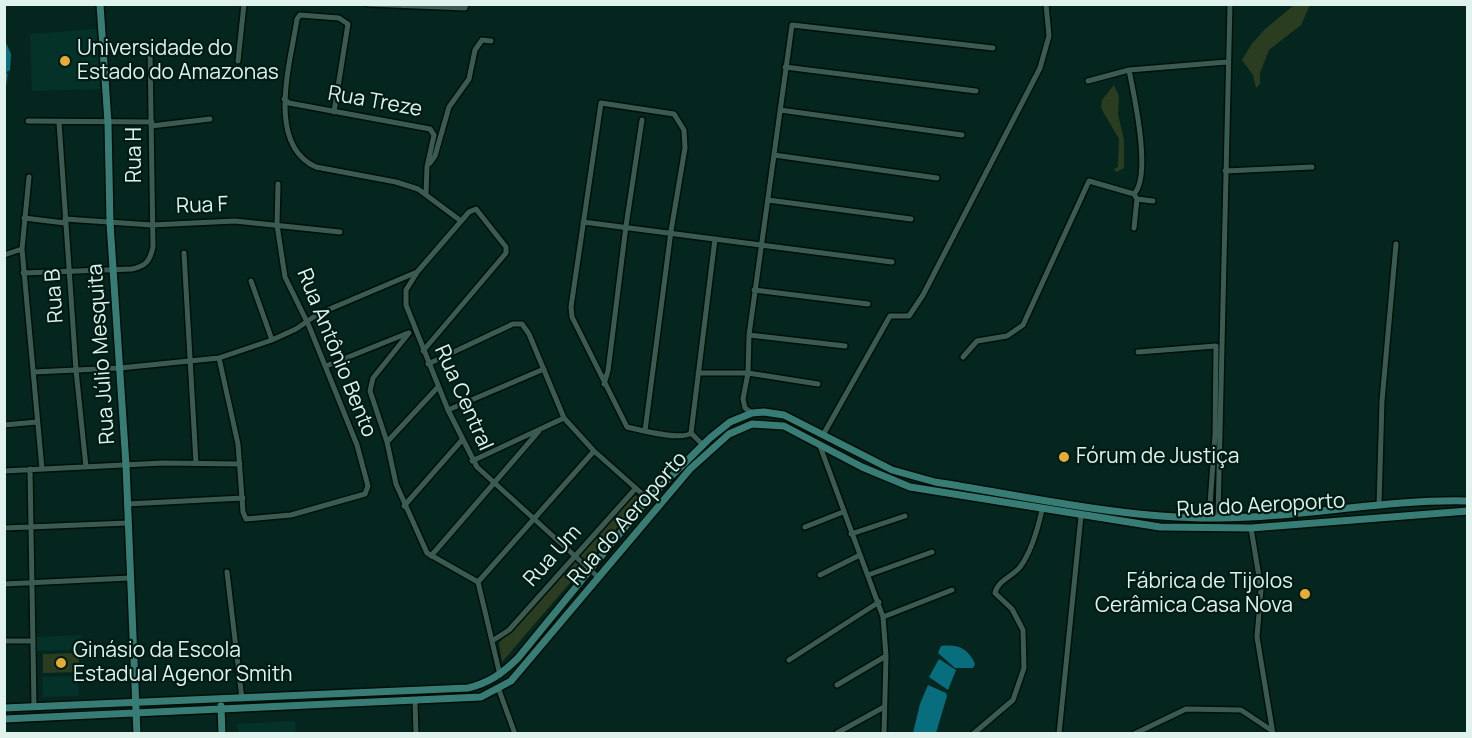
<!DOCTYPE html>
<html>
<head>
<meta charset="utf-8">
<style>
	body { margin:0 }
	#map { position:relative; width:1472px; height:738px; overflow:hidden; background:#04261e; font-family:Manrope,sans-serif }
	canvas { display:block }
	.frame { position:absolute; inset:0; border:6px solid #e0f2ec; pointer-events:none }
</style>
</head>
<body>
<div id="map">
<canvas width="1472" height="738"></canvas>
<div class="frame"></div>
</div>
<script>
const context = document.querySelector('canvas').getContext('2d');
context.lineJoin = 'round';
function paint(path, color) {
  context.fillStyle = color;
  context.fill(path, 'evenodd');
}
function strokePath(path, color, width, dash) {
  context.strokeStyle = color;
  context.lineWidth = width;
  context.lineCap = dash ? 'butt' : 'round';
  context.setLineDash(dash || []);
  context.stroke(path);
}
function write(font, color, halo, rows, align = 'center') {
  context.font = font + ' Manrope,sans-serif';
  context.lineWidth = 4.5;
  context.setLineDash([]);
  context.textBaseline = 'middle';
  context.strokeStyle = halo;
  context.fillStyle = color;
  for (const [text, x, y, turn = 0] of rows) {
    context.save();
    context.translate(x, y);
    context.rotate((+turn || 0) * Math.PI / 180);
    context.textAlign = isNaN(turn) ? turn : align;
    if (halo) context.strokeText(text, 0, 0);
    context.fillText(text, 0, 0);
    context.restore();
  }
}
const built = new Path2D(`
	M97,29L100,89L32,91L30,34Z
	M81,635L82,649L37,651L36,637Z
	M78,676L79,696L43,697L42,677Z
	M295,721L296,733H238L237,724Z`);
const green = new Path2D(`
	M1294,5H1310L1301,25L1269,50L1260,73V84L1256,88L1253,75L1242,60L1251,45L1264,30Z
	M1114,85L1119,96L1118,114L1124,140V168L1116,172L1114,169L1118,167L1119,139L1101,108L1102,100Z
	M633,493L641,500L502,662L499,643Z
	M79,653V672L43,673V654Z`);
const water = new Path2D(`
	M5,41L11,54L10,70L5,73Z
	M941,646C958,644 968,648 975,664L973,668H955L938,653Z
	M939,659L956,670L948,690L929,677Z
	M928,685L946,693L947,696L936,733H913L920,704Z`);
const stream = new Path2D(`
	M4,70L7,75L4,93`);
const street = new Path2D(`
	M369,4L465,8L466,4
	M238,61L244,4
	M785,67L976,91
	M1129,70C1134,95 1152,176 1134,194
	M1088,81L1129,70L1227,62
	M284,99L289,103L430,129L434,135L427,167L426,194
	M780,110L962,135
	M334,112L348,24L339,18L300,15L297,19C291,61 265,144 316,167L396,182L418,189L461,221
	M28,121L152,122
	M59,122L76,370L86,467
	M151,126L210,119
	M774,155L937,178
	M430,163L435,156L449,107L469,79L475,50L482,40L491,41
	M1225,171L1312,167
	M29,177L22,249L42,469
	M1137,199L1153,201
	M768,200L911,219
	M24,218L65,223
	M65,219L152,225L235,221L340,232
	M583,222L892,262
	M184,253L196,463
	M4,255L22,249
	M23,273L132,269C146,266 150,261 153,247L150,49
	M251,281L272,340
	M754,290L868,304
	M409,333L373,378L370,391L387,442L396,484L427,553L478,582L500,675
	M749,335L845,346
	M423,351L506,253V247L476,209L469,212L418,271L406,290V305L448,410L477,467L598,577
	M1138,352L1216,346L1215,435L1209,518
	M963,357L977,341L1007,336L1023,325L1089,181L1134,194L1137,199L1134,228
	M219,358L238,444L243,512L246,519L291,515L365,494L368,486L357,445L309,326L285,277L277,225L278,184
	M428,364L513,324H522L529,334L564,418L594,451L648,499
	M326,366L408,333
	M33,372L120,368L219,358L272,340L296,329L318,314L417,272
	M698,373H748L818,384
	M604,384L608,371L626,226L642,120
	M448,410L544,369
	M752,413L745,408L743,399L748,373L749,335L792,25L993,48
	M4,425L37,422
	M645,431L671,231L685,148L684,130L674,114L601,103L571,307L572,317L627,427C640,430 682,441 691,433L715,239
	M691,433L703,445
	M823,435L890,316H909L923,295L1040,68L1049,36L1046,4
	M387,442L438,387
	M820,446L883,617L886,656L884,734
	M472,461L564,418
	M30,469L34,706
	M4,471L163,463L240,464
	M127,504L243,498
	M1379,505L1382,401L1396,244
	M404,506L462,440
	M1218,518L1230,4
	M805,527L843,512
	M4,528L128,523
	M1251,528L1261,589L1257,637L1273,734
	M851,534L905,516
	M431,556L539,431
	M227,572L242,699
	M820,575L860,555
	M868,575L932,552
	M478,582L594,451
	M4,584L130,578
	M883,617L952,590
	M4,641H33
	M492,641L509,630L636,488
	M789,660L879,602
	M837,685L886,656
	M499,690L515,734
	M415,701L416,734
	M837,733L884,707
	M973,734L1013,700L1024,668L1023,630L1012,609L995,593C998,580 1012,577 1020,567C1032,551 1038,528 1042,510
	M1059,734L1081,516
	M1134,734L1186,709L1241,710L1271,730`);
const secondary = new Path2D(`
	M100,4L108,123L110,223L126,465L137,734
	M221,706L222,734
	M4,708L468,688C489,683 503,673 518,658L648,499L710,438L730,422L752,413L764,412L784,415L892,470L935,482C1026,496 1125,519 1217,518C1300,518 1384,499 1468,501
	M4,719L481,697L511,681L690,469L729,434L752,424L784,426L862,467L910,487L1160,527L1251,528L1468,511`);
const markers = [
	[65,61,6,"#e7ac37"],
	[1064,457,6,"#e7ac37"],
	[1305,594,6,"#e7ac37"],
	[61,663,6,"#e7ac37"]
];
const poiNames = [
	["Universidade do",77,49],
	["Estado do Amazonas",77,73],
	["Fórum de Justiça",1076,457],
	["Fábrica de Tijolos",1293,582,"right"],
	["Cerâmica Casa Nova",1293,606,"right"],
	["Ginásio da Escola",73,651],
	["Estadual Agenor Smith",73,675]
];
const streetNames = [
	["Rua Treze",375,102,10],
	["Rua H",135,155,-90],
	["Rua F",202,206,-2],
	["Rua B",55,296,-94],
	["Rua Antônio Bento",336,353,68],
	["Rua Júlio Mesquita",102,354,-94],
	["Rua Central",463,398,66],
	["Rua do Aeroporto",1261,506,-3],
	["Rua do Aeroporto",628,519,-49],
	["Rua Um",553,556,-48]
];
paint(built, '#043228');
paint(green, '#2a3d20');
paint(water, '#086e7d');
strokePath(stream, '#086e7d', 1.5);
strokePath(street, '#000e08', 8);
strokePath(secondary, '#000e08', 10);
strokePath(street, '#3a5b51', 5);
strokePath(secondary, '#377d75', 7);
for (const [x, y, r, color] of markers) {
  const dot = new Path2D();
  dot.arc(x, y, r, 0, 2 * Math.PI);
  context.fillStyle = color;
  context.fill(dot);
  strokePath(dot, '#001c15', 2);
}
write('21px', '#e0f2ec', '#001c15', poiNames, 'left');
write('21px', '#e0f2ec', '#001c15', streetNames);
</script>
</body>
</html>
